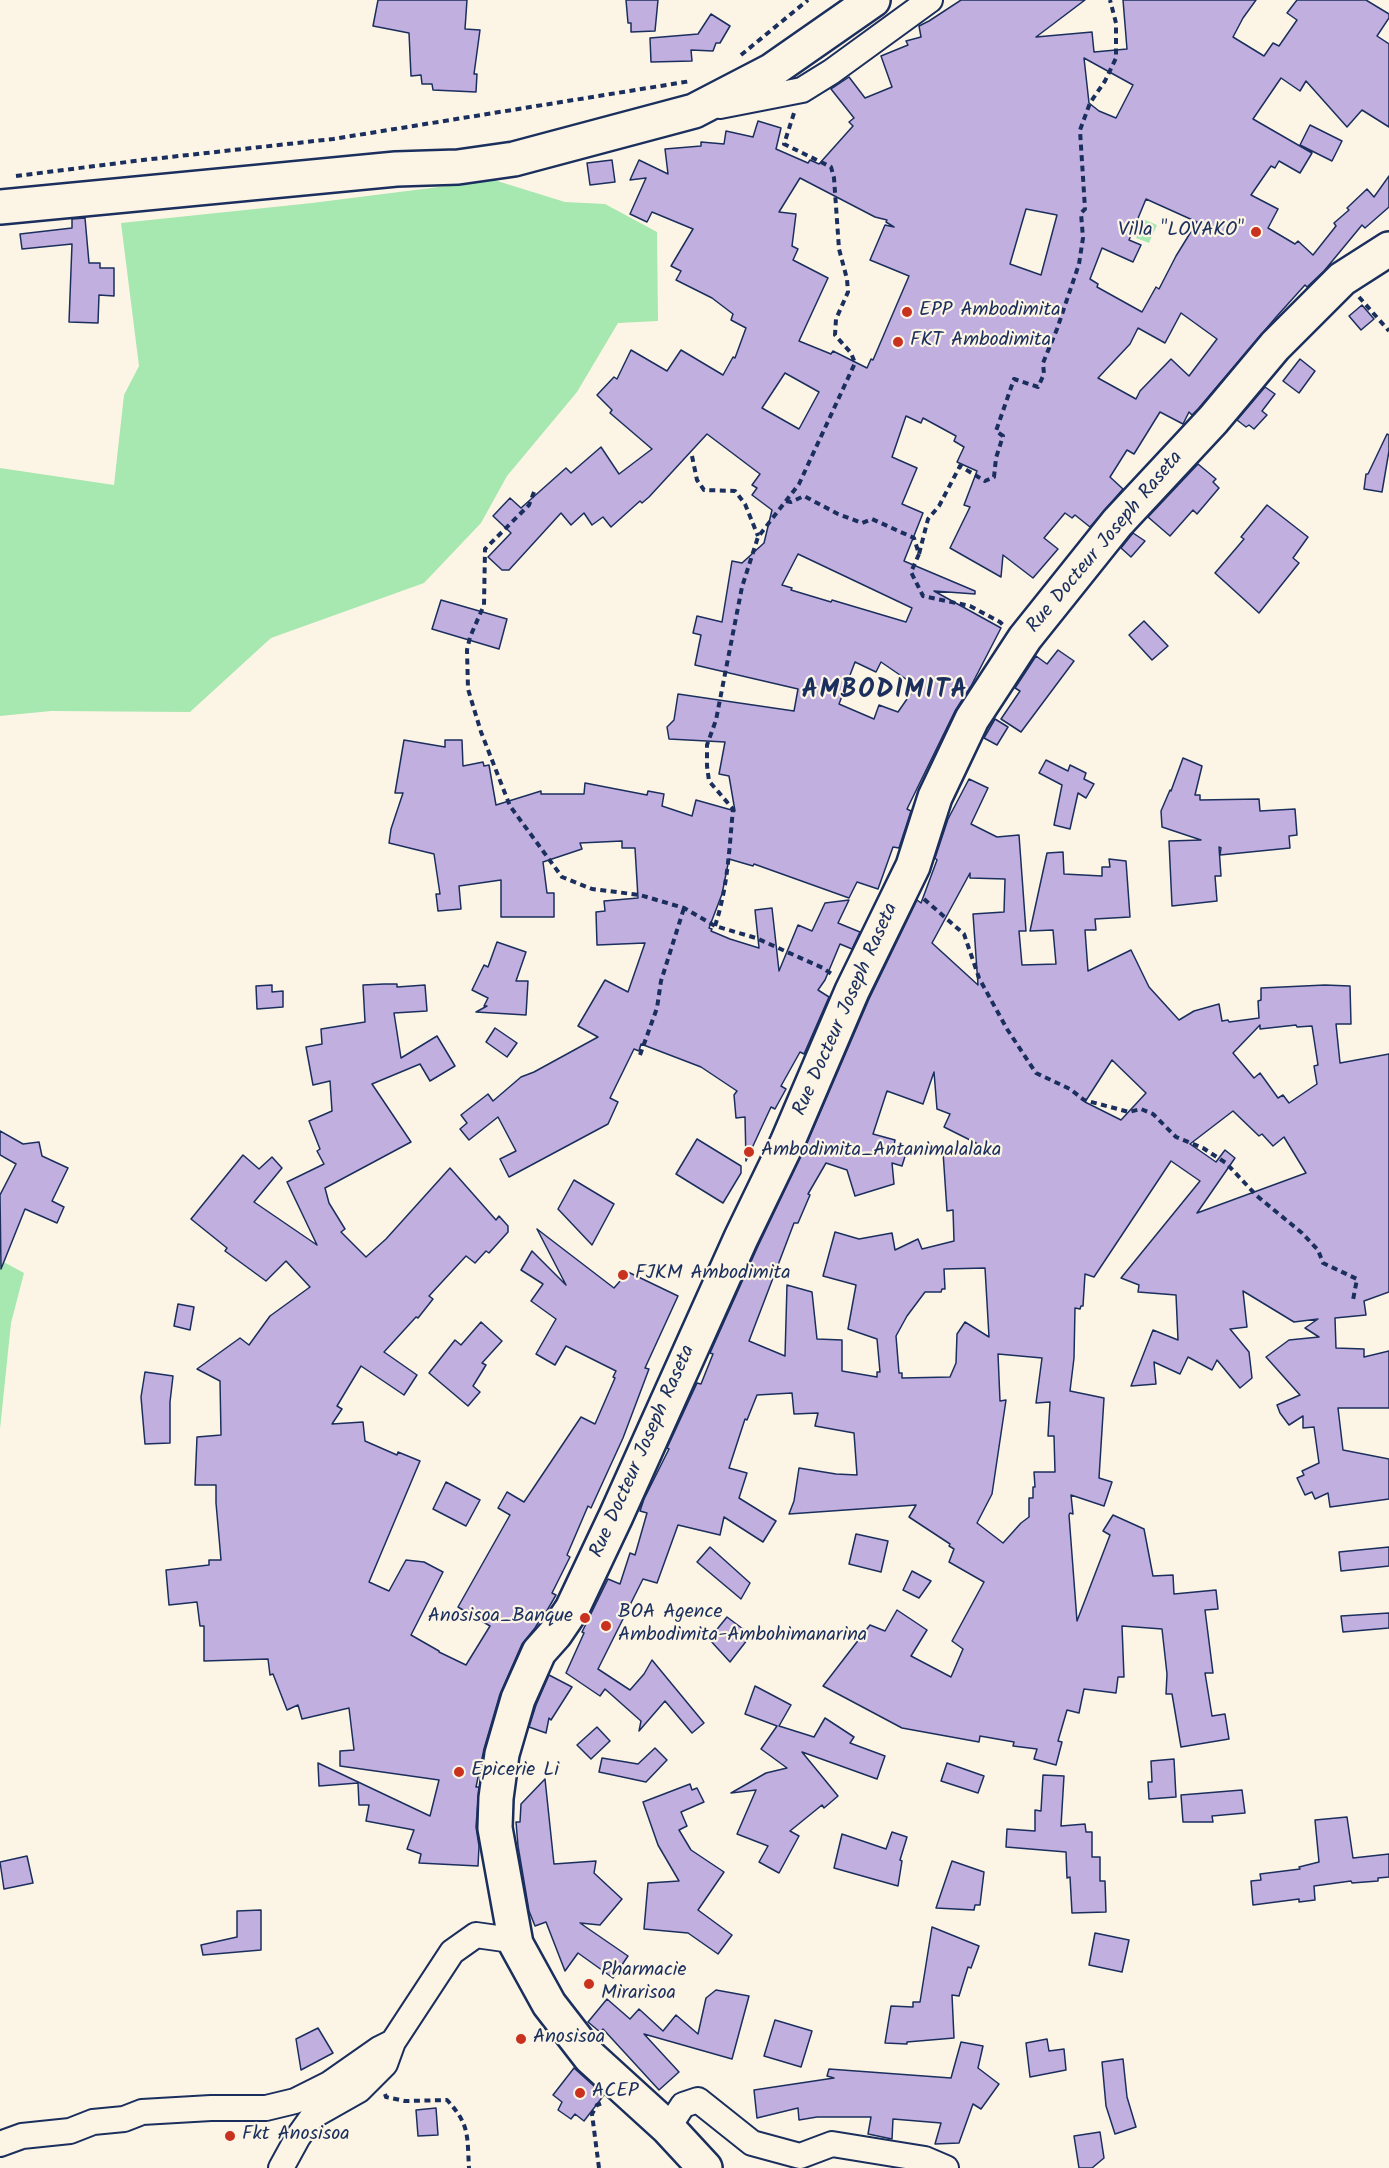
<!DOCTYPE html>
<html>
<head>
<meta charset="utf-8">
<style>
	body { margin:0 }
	canvas { display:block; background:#fcf5e5 }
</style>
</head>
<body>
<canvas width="1389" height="2168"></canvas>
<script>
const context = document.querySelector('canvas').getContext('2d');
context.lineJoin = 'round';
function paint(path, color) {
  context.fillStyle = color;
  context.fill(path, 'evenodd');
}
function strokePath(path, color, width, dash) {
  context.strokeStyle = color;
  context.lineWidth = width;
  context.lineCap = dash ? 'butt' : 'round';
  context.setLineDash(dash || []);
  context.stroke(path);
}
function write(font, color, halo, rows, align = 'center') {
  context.font = font + ' Kalam,sans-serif';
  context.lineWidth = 4.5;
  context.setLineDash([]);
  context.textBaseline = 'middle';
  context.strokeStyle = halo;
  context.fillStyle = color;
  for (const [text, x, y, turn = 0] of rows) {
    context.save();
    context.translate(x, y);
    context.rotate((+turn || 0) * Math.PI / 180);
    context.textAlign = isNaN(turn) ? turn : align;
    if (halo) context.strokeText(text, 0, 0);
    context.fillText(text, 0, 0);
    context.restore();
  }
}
const green = new Path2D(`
	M494,180L565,202L605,204L657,232L658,321L618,323L577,392L507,476L481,523L424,583L271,638L190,712L51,711L0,716V468L114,485L124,395L139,366L121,223L312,203Z
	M1143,219L1157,225L1149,243L1136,238Z
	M0,1260L24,1273L11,1323L0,1429Z`);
const building = new Path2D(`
	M378,0H467L465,29L480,30L474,74H477L476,92L433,90L432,84H422L421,75L411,76L409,33L373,26Z
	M626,0H658L655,31L631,32V23H628Z
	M961,0H1085L1036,37L1092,32L1094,52L1127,49L1123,0H1256L1243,18L1233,37L1264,56L1273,43L1279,46L1297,20L1287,13L1297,0H1366L1389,14V18L1377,36L1389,44V127L1362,110L1347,127L1306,81L1300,91L1281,78L1253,119L1312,153L1300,173L1279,161L1275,168L1271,166L1251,195L1278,209L1268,228L1295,244L1298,241L1313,255L1336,226L1334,223L1349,210L1347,208L1367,189L1374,197L1389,176V207L1365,228L1362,225L1324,271L1307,287L1305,285L1277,316L1198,409L1192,415L1189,412L1183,424L1160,412L1134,454L1127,450L1110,477L1123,489L1090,527L1075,515L1072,518L1065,513L1044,538L1058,549L1033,578L1003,555L1001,577L950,548L970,507L964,505L977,471L957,462L964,447L954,441L956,436L923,418L921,423L906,416L892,457L917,468L902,504L923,513L904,561L975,591V594L934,591L1001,628L971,686L955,711L907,809L911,811L899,848L893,847L878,889L857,882L849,898L754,864L753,866L729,859L722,894L709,928L712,929L711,931L730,939L759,948L755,910L772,908L779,971L798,925L812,931L825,903L849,900L838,923L860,932L852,949L840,944L825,980L818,990L829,997L804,1054L800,1052L781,1086L786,1089L775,1109L771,1107L746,1161L745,1117L736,1118L734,1095L737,1091L701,1067L641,1044L639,1051L634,1049L610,1098L618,1102L608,1124L509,1177L500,1159L516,1151L498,1117L469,1140L460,1129L467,1123L461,1115L488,1094L493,1101L521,1077L534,1072L598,1037L578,1026L605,980L628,992L645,943L597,945L596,912L605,911L604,901L638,898L635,848H622V841L580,843L582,849L543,862L547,893H554V917H501V880L459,886L461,909L438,911L436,894H440L434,854L389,843L391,829L403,793H395L404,740L445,747V740H462L463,766L483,762L484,766L489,765L496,805L541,791V794H584L585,783L647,795L648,791L664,794L662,806L692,816L696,800L735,811L729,776L719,774L725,742L669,739L667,727L674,720L678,694L794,711L798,689L695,665L701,635L693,633L697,616L722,622L732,561L742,563L764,543L772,510L752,495L757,488L752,485L760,474L707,434L649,497L642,503L640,501L611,527L603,517L592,525L584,513L571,525L561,513L509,570H502L488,557L511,533L493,516L510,498L521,508L566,468L571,473L601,447L619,474L652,449L610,413L612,410L597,395L614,377L617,379L631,350L667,371L681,350L723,375L733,357L735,358L746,328L731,320L733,314L712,298L676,280L681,271L671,266L693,229L652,212L647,222L630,214L646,178L630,180L639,160L668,174L665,149L701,146V142L724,144L726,131L753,137L758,121L781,128L776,149L808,163L810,160L819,164L853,126L849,122L854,118L831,89L849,77L865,98L892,87L881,56L908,45L906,41L921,37L919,26L929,21ZM1084,58L1133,85L1116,118L1099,111L1089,103ZM800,178L875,217L887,220L886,222L894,227L885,225L870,260L909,276L873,360L871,359L867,368L833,351L831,354L799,341L828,278L793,260L798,249L792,246L796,214L779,212ZM1146,199L1197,222L1176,256L1159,289L1156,287L1142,312L1097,287L1098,284L1090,279L1102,248L1133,262L1141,245L1129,240ZM1026,209L1057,215L1041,275L1010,264ZM1181,313L1217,339L1189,376L1171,359L1140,391L1136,399L1098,378L1130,344L1138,328L1165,343ZM785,373L819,392L799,429L762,408ZM798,554L912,608L906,622L832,600L831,602L791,590L792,588L782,585ZM855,662L876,672L881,662L916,686L898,712L879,705L874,719L839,704Z
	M711,14L730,26L720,43H716L713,51L691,50L692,61L651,62L650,38L698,34Z
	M1310,125L1342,141L1332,161L1300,145Z
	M612,160L615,182L590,185L587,163Z
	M85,218L89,263H100V268H114V296L99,295L98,323L69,322L72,244L22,249L20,234L72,228V219Z
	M1362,305L1374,319L1361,330L1349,316Z
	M1300,359L1315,371L1299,393L1283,381Z
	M1265,387L1275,394L1262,411L1267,415L1254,429L1249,425L1246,427L1237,420Z
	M1387,434L1389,435V451L1382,492L1364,489L1366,474H1368Z
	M1198,464L1216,479L1213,482L1219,488L1197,514L1193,510L1170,536L1148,517Z
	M1267,505L1308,537L1293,558L1299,563L1259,613L1215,573L1244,539L1241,537Z
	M1133,533L1145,541L1131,557L1121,548Z
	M441,600L507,619L499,649L432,629Z
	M1144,621L1168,646L1152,660L1129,635Z
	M1058,650L1074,661L1021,732L1001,719L1020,691L1015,688L1036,656L1047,664Z
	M995,719L1008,727L997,745L984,738Z
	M1183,758L1202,766L1195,795H1200V800L1259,799L1260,811L1295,809L1297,835L1289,836L1290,848L1220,855L1221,848L1219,847L1221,876H1215L1217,901L1172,906L1169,841L1201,840L1162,827L1161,811L1170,790L1171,791Z
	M1046,760L1068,771L1070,765L1086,773L1084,779L1094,784L1086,798L1078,793L1070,829L1054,825L1062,785L1039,773Z
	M969,779L988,788L971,824L997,837L1019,835L1026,931H1019L1022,965L1056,964L1053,930L1030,931L1047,853L1063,852L1064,874L1102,876V867H1110L1109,859L1126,861L1130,917L1095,919L1096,930H1085L1088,971L1131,950L1149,987L1179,1020L1194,1011L1219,1004L1222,1021L1228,1020L1229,1022L1259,1018L1258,1001L1261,1000V988L1325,985L1350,986L1351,1024H1336L1340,1063L1389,1054V1292L1364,1301L1366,1315L1335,1318L1336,1348L1364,1349V1357L1389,1351V1408H1338L1343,1450L1389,1459V1499L1330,1507L1328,1493L1315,1499L1312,1492L1305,1495L1297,1478L1304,1475L1302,1471L1319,1463L1314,1427L1303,1428V1416L1289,1425L1280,1413L1277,1405L1300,1395L1266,1357L1289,1340L1319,1337L1305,1328L1318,1319L1294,1322L1243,1291L1247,1327L1230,1329L1249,1352L1252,1378L1240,1388L1217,1360L1212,1370L1188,1357L1180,1374L1154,1362L1156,1384L1131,1386L1153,1330L1178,1340L1176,1295L1138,1292L1139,1285L1121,1278L1200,1181L1171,1161L1094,1277L1085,1274L1083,1306H1081L1080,1309L1075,1308L1074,1358L1070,1391L1104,1398L1099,1478L1112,1482L1104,1506L1071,1495L1073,1514L1070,1513L1069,1515L1077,1621L1110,1535L1103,1531L1113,1515L1144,1529L1153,1576L1173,1575L1174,1594L1216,1590L1218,1609L1205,1610L1213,1673H1205L1212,1716L1225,1714L1229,1739L1181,1747L1172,1694H1166L1167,1674L1162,1629L1122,1626L1124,1677H1118L1116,1693L1084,1689L1079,1713L1067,1710L1058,1741L1062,1742L1056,1765L1034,1759L1037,1749L1013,1746L1014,1742L980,1736L979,1742L902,1728L823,1686L870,1625L885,1631L897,1610L927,1630L911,1656L951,1677L963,1649L952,1641L984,1582L949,1562L954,1549L949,1546L950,1544L909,1517L916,1505L789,1514L794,1501L799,1468L836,1474L857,1475L854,1433L815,1426L818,1413L794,1414L792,1393L757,1395L747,1420L745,1419L729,1468L747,1473L739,1498L776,1521L763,1542L724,1517L720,1535L678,1525L657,1583L643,1579L598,1669L630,1690L644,1674L652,1660L704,1723L692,1733L665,1701L639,1731L641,1721L605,1689L600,1696L566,1673L584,1633L582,1632L608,1579L620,1584L630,1553L635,1555L647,1513L640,1511L644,1499L669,1449L667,1448L697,1383L701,1384L713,1354L710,1353L758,1246L804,1150L869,999L917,900L921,903L937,860L935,858L948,819ZM970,873V878L1005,879L1004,912L973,914L978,985L932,943ZM1260,1025V1029L1296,1025L1297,1027L1312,1026L1318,1065L1314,1066L1317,1084L1289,1103L1283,1095L1278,1098L1260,1073L1254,1078L1233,1053ZM1112,1060L1146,1093L1121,1120L1085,1102ZM934,1072L937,1109L950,1114L944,1127L986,1148L943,1152L947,1211L953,1210L954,1241L922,1249L918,1239L895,1250L892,1233L859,1239L835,1232L823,1276L856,1285L848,1329L877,1339L880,1372H877V1377L842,1371V1340L817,1339L812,1292L787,1285L785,1356L749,1341L794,1223H798L810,1195L808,1194L826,1163L847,1170L855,1196L894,1184L892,1163L902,1166L907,1150L894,1145L895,1140L873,1134L887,1091L923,1104ZM1233,1111L1259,1136L1262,1134L1273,1146L1284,1137L1306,1173L1197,1213L1235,1158L1225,1150L1216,1162L1190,1144ZM985,1268L989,1337L965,1322L957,1334L956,1363L950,1377L902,1378V1373H899L896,1336L907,1316L925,1292H941L942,1289H945L944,1269ZM998,1354L1042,1358L1036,1403L1050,1402L1048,1436H1054L1055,1472H1034L1035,1487H1033V1498H1029V1517L1021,1523L1003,1543L977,1523L992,1494L1006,1400L1000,1401Z
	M497,942L526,952L516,981H528L526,1015L476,1012L487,1006H484L488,998L472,990L484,965L488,967Z
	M384,984H397V987L425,985L427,1011L394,1013L401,1058L437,1036L455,1066L430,1081L420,1064L372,1084L411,1142L325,1188L329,1203L345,1229L341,1232L366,1257L386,1239L450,1168L496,1220L499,1216L508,1226V1232L489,1253L486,1251L475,1263L466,1256L429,1296L433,1299L418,1318L416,1317L384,1352L417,1375L404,1395L361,1366L337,1406L342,1409L332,1424L363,1422L365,1441L397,1455L398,1452L420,1461L369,1582L389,1591L406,1560L424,1562L443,1572L411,1635L439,1651V1652L466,1665L490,1626L458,1607L510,1515L498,1508L507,1492L524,1502L581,1417L595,1424L615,1378L613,1377L616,1371L566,1346L555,1365L536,1354L556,1319L531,1301L543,1284L521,1270L532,1251L566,1285L537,1229L614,1288L628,1272L678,1296L645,1368L649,1369L623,1438L591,1508L588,1506L567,1555L570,1557L552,1593L556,1595L545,1614L544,1613L535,1628L522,1644L500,1694L484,1749L476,1787H479L476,1827L479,1846L478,1866L419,1863L421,1854L407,1849L414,1830L366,1821L369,1805H359L358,1783L319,1786L318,1763L430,1816L439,1780L340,1766V1751L354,1750L349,1708L302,1719L298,1705L287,1710L273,1674L270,1675L268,1659L204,1661V1626H200L197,1602L169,1605L166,1570L209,1565V1560H221L216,1503V1485H195L197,1437L221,1435L220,1381L197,1369L240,1338L249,1345L270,1316L310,1287L286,1261L266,1281L225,1251L227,1248L191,1219L243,1155L259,1169L272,1157L282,1168L254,1202L317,1245L287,1182L324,1164L317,1151L320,1149L309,1121L332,1111L330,1081L313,1085L306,1047L322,1044L321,1029L365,1022L363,985Z
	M272,985V992L283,991V1007L257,1009L256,986Z
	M495,1028L517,1043L507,1057L486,1042Z
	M0,1131L23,1144L39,1142L42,1156L68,1168L52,1201L64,1207L57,1223L25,1209L1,1269L0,1195L16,1164L0,1155Z
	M697,1139L741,1166V1173L723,1203L676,1174Z
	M574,1180L614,1204L592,1245L558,1209Z
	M178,1304L194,1307L190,1330L174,1326Z
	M481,1322L502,1341L482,1363L486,1365L473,1386L480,1392L468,1406L429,1373L455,1340L461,1345Z
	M145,1372L173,1376L170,1402V1443L145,1444L141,1397Z
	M446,1482L480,1500L466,1526L433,1509Z
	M856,1534L888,1541L881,1572L849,1564Z
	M710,1547L750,1583L741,1599L697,1562Z
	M1389,1547V1566L1341,1571L1339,1552Z
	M912,1571L931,1581L919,1598L903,1590Z
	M1389,1613V1628L1343,1632L1341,1616Z
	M727,1617L751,1635L730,1662L709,1639Z
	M549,1675L572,1687L551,1720L549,1718L546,1733L529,1727L536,1705Z
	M755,1686L791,1705L779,1726L814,1737L825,1718L854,1737L850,1743L885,1756L877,1779L802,1752L838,1796L824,1808L822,1805L790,1831L799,1836L779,1873L759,1862L768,1846L737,1834L756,1790L731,1793L766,1773L787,1768L761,1749L777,1726L745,1714Z
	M597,1727L610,1741L591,1759L577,1745Z
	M655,1748L667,1760L646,1782L599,1772L602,1758L638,1764Z
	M1174,1759L1176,1797L1149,1799L1148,1782H1152L1151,1761Z
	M947,1763L984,1776L978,1793L941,1781Z
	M1043,1775L1064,1776L1061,1826L1085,1824L1086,1832H1092V1857H1100V1881H1105L1106,1912L1072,1913L1070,1877L1067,1878L1066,1852L1006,1847L1007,1829L1035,1831V1810L1041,1811Z
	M545,1779L554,1864L596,1861L594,1873L622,1899L600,1925L580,1923L628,1956L613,1978L578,1953L565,1971L546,1922L535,1926L529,1911L518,1846L516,1822H520L521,1804Z
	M690,1784L692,1790L697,1788L704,1802L681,1812L687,1826L679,1830L691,1850L724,1872L698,1910L732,1935L718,1954L688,1933L644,1929L648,1883L679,1881L658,1845L643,1802Z
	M1242,1790L1245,1813L1212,1816L1213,1822H1183L1181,1795Z
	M1347,1817L1353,1858L1389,1854V1877L1378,1878V1881L1352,1883L1351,1881L1314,1886L1315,1900L1299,1902V1899L1253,1905L1251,1881L1261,1880L1260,1874L1300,1869L1299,1867L1319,1862L1315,1820Z
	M892,1832L907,1837L900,1860L902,1861L898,1886L834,1868L842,1834L886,1849Z
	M27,1856L33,1883L4,1889L0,1862Z
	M952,1861L984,1872L980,1905H975L974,1910L936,1908Z
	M261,1910V1950L203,1955L201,1945L237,1937V1911Z
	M932,1927L979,1946L971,1968L968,1967L959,1996L952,1995L954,2038L907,2042V2044L885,2043L891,2006L913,2007V2002H920Z
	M1095,1933L1129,1940L1122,1972L1089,1965Z
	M716,1990L749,1996L732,2059L644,2034L679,2072L659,2090L603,2029L600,2032L588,2022L607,1999L630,2019L639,2009L663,2031L676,2015L698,2034L706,1998Z
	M775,2020L812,2031L801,2067L764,2056Z
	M318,2028L333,2053L301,2070L296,2039Z
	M1047,2039L1049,2051L1064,2049L1066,2070L1030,2077L1026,2043Z
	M961,2042L983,2046L978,2068L999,2084L981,2109L973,2104L959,2143L935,2144L941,2123L893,2119L892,2139L868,2134L871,2117H817L799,2120L798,2108L757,2118L754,2090L834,2078L827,2076L829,2069L951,2078Z
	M1123,2059L1127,2097L1136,2127L1115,2134L1106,2106L1102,2062Z
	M574,2068L604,2095L584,2121L575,2114L571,2119L558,2110L562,2102L553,2095Z
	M436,2108L438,2135L418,2136L416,2110Z
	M1100,2132L1104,2158L1092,2168H1079L1074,2136Z`);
const path = new Path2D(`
	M741,55L808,0
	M16,176L143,160L333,139L691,81
	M1359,297L1389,331
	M692,456L697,480L704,490L735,491L745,504L758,536
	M534,492L529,505L485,549L484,605L470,637L467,650L468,689L481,732L510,806L562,877L592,889L640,895L684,908L715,926L756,938L823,968L833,975
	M786,501L791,502L804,496L838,514L862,523L872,519L914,538L919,554L928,519L939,506L960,466L985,481L994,477L996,458L1003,436L996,431L1014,379L1038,387L1044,374L1043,363L1057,329L1079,264L1083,238L1081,213L1085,209L1080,130L1090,103L1105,81L1116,58V23L1110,0
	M919,554L911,572L923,596L970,606L1000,622L1004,626
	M924,899L964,934L979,978L1007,1029L1036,1073L1070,1089L1084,1100L1129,1112L1141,1109L1153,1114L1176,1137L1203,1148L1226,1163L1257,1196L1302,1233L1318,1250L1323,1263L1357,1279L1353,1300
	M715,926C728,886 729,851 733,809L709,781L707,766V745L716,720L742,587L758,537L799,484L855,363L851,353L835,335L836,319L848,292L847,279L839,249L834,178L831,167L784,144L794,113
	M640,1055L657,1008L661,981L684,908
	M385,2094L386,2097L405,2101L447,2100C470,2125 467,2135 469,2168
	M599,2168L592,2114L597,2105L603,2103`);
const street = new Path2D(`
	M720,106L802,90L831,72L930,0
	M668,2128L683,2105L698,2100L752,2143L800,2156L832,2144L925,2159L946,2168
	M0,2144L22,2136L70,2131L93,2122L124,2119L142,2112L211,2108H266L295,2101L329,2084L379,2049L393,2042L452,1952L476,1935L504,1939L516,1944
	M281,2168L298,2137L313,2116L359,2090L385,2064L393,2042`);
const primary = new Path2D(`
	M0,207L396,169L458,167L514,159L694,111L771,71L873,0
	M705,2168L668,2128L590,2057L549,2004L516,1944L495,1828L496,1798L502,1754L518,1699L539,1652L555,1634L572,1609L616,1516L741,1238L787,1143L852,991L913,866L935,797L972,719L1025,638L1117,523L1213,420L1275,346L1342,279L1389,249`);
const markers = [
	[1256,232,6,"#c8321e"],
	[907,312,6,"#c8321e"],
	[898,342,6,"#c8321e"],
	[749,1152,6,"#c8321e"],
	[623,1275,6,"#c8321e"],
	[585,1618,6,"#c8321e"],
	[606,1626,6,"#c8321e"],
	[459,1772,6,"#c8321e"],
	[589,1984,6,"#c8321e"],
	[521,2039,6,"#c8321e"],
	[580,2093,6,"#c8321e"],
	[230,2136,6,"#c8321e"]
];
const poiNames = [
	["Villa \"LOVAKO\"",1244,232,"right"],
	["EPP Ambodimita",919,312],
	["FKT Ambodimita",910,342],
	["Ambodimita_Antanimalalaka",761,1152],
	["FJKM Ambodimita",635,1275],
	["BOA Agence",618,1614],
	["Ambodimita-Ambohimanarina",618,1637],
	["Anosisoa_Banque",573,1618,"right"],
	["Epicerie Li",471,1772],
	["Pharmacie",601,1972],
	["Mirarisoa",601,1995],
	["Anosisoa",533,2039],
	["ACEP",592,2093],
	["Fkt Anosisoa",242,2136]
];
const streetNames = [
	["Rue Docteur Joseph Raseta",1106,543,-50],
	["Rue Docteur Joseph Raseta",847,1010,-66],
	["Rue Docteur Joseph Raseta",644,1452,-66]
];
const districtNames = [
	["AMBODIMITA",885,693]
];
paint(green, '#a7e7b0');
paint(building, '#c1afdf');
strokePath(building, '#1b2f5e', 1.5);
strokePath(street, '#1b2f5e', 28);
strokePath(primary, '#1b2f5e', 38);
strokePath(path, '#1b2f5e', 4, [6, 4.5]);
strokePath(street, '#fcf5e5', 24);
strokePath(primary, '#fcf5e5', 33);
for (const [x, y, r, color] of markers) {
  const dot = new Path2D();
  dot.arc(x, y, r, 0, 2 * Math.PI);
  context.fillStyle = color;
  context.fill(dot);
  strokePath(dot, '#fcf5e5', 2);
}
write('20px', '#1b2f5e', '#fcf5e5', poiNames, 'left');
write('20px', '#1b2f5e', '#fcf5e5', streetNames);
context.letterSpacing = '1.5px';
write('bold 26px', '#1b2f5e', '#fcf5e5', districtNames);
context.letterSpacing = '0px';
</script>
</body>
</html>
